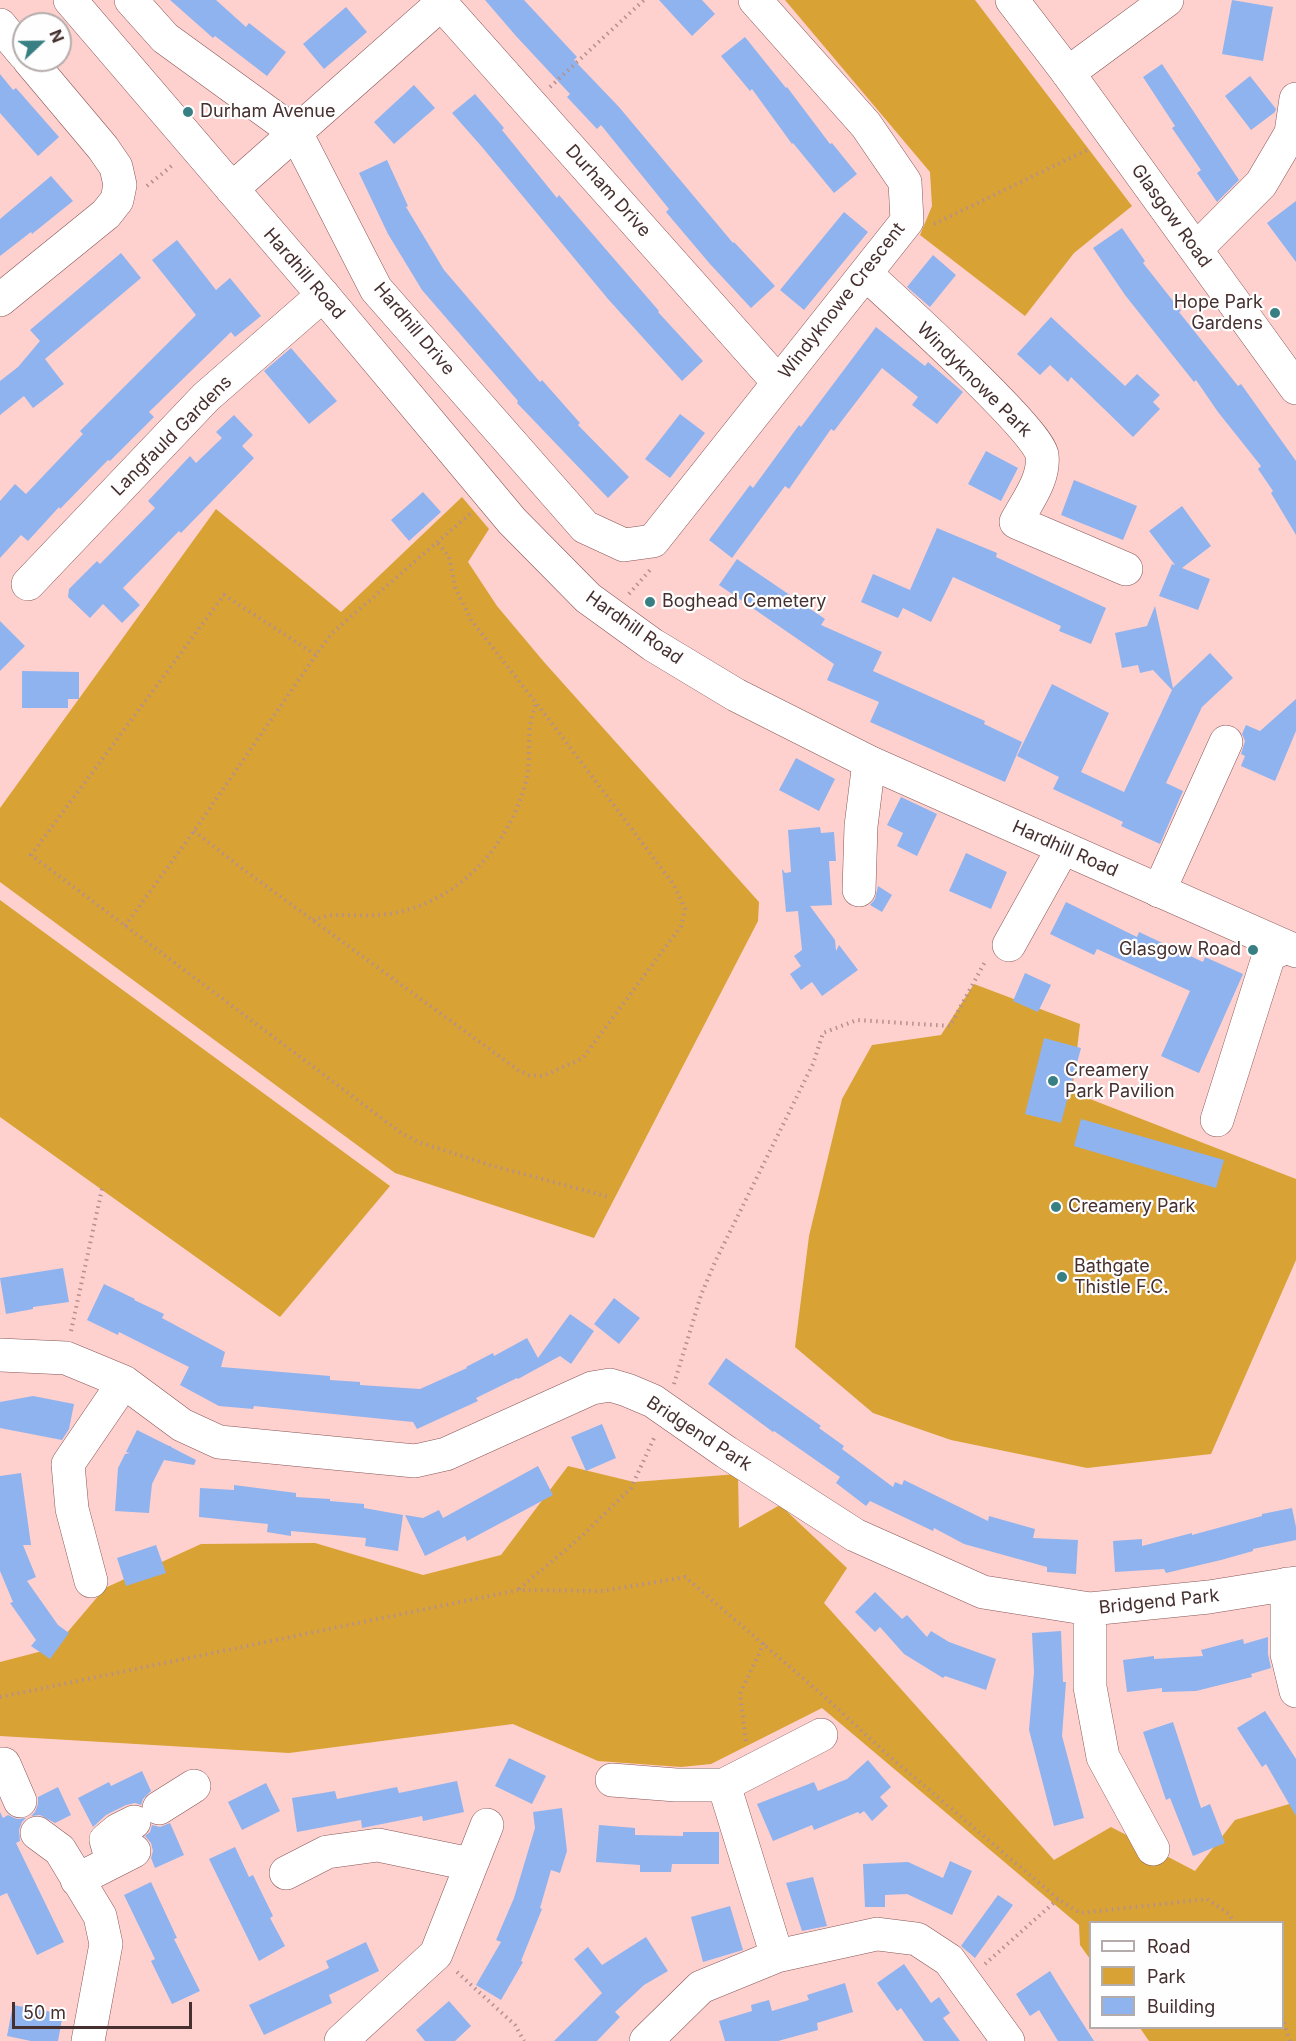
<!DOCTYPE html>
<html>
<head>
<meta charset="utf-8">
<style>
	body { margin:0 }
	#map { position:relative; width:1296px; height:2041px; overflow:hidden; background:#fed0ce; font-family:Inter,sans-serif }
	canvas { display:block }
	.legend { position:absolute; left:1089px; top:1921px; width:195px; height:108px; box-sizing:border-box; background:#fefefe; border:2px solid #b4acab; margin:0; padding:8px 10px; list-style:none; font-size:18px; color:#46302f }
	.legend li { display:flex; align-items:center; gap:12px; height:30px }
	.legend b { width:30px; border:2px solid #b4acab }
	.north { position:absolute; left:12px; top:12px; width:60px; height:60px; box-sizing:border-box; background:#fefefe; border:2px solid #b4acab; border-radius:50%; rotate:68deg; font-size:16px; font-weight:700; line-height:24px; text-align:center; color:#46302f }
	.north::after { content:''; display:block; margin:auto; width:21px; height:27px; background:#377f83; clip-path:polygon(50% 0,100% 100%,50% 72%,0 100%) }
	.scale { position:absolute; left:12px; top:2002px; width:180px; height:27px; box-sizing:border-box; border:3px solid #46302f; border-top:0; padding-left:8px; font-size:18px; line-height:21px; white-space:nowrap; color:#46302f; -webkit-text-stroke:4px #fefefe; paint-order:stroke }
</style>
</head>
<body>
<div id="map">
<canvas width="1296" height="2041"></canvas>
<ul class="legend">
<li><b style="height:8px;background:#fff"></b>Road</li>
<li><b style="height:16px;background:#d9a234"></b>Park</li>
<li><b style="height:16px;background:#8fb3ef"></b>Building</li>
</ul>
<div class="north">N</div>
<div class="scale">50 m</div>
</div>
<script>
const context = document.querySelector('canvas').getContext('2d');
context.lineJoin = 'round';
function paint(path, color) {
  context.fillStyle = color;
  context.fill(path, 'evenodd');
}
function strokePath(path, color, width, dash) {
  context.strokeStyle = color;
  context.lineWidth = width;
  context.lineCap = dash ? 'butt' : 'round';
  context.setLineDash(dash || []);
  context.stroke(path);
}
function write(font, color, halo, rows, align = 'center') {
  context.font = font + ' Inter,sans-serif';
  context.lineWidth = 4.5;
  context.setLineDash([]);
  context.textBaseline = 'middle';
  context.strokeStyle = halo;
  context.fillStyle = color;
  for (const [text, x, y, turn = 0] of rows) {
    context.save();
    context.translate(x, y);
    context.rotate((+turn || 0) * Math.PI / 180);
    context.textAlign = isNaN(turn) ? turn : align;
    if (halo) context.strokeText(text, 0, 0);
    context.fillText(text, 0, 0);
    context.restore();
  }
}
const green = new Path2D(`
	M785,0H975L1132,206L1074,253L1025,316L920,235L932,206L930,172Z
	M462,497L489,529L468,562L497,606L544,662L759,902L758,921L594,1238L395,1173L0,882V808L216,509L341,612Z
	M0,900L390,1186L280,1317L0,1117Z
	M974,984L1080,1024L1072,1092L1296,1179V1260L1211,1454L1087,1468L951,1440L873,1413L795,1347L809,1236L842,1099L872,1045L941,1035Z
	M568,1466L634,1482L738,1474L739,1528L780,1505L847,1568L824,1603L1054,1860L1111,1827L1195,1871L1235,1820L1296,1802V2041H1149L1140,2028H1282V1922H1090V1959L1080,1945L1079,1925L822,1708L711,1764L681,1767L598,1761L513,1724L289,1753L0,1736V1662L54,1648L105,1588L201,1544L315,1543L423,1575L501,1555Z`);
const building = new Path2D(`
	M170,0H216L246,27L249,23L286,52L267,76L215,36L213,38Z
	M485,0H524L577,57L574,60L619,107L733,243L734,242L775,286L751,308L710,264L666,212L669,209L601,125L597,129L567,97L570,94L516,36Z
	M659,0H702L715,14L692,36Z
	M1232,0L1273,7L1263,61L1222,54Z
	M346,7L367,32L324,69L303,44Z
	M745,37L786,88L787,87L830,144L832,143L857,174L834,193L793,143L792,144L752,89L750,91L721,56Z
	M1162,64L1239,180L1217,202L1197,173L1201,170L1172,128L1175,126L1143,77Z
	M0,74L13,90L16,88L59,137L38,156L0,113Z
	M1250,76L1276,109L1275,112L1251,130L1225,96Z
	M414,85L435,108L394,144L374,122Z
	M475,94L504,128L502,130L557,198L559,195L659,311L658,312L703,361L682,381L608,299L482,147L452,113Z
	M387,160L408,206L406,207L444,270L540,382L542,380L580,423L578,425L629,477L608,498L517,403L518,401L422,290L388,234L359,173Z
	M51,176L73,201L32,234L31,232L0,256V219Z
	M1296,201V262L1267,223Z
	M844,212L868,232L804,310L780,290Z
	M1122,228L1145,261L1143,263L1181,311L1179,312L1238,386L1241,384L1296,461V535L1271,493L1273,491L1258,469L1261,466L1218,412L1196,380L1194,382L1125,295L1093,248Z
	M177,240L216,290L230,278L261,316L235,337L231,332L149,412L154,417L110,461L108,460L60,509L59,507L28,541L21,535L0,558V501L15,484L26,494L83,434L80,431L196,315L152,260Z
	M121,253L141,278L45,359L64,384L33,408L24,396L0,415V381L18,367L40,341L30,330Z
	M933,255L956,275L930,307L907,287Z
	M1051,317L1125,386L1137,374L1160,395L1153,402L1160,409L1133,437L1071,377L1068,382L1050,365L1040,375L1017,354Z
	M876,327L925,366L928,362L963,392L937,424L912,405L918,397L882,368L834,431L831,429L789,489L785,486L732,558L709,540L750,485L753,488L799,425L801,427Z
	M291,348L337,401L309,424L264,371Z
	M680,414L705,433L670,478L645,459Z
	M234,415L253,435L242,446L254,458L181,533L179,531L123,588L140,605L122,623L103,604L90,618L68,597L69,589L97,561L100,564L155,508L148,501L190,456L196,463L222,438L216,432Z
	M986,451L1018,468L1001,501L968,484Z
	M1074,480L1137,506L1123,540L1061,515Z
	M423,492L441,512L409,541L391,520Z
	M1182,506L1211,546L1182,568L1210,579L1198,610L1159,596L1172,564L1175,565L1149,531Z
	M937,528L997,553L996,557L1106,608L1091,644L1059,631L1061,626L953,577L931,622L903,608L898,618L861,602L873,574L910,590Z
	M737,559L825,619L821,625L882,652L873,671L985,721L984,724L1022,742L1005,782L870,722L879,702L827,680L834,664L719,585Z
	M1155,606L1173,688L1210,653L1233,678L1202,707L1166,783L1183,791L1160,844L1121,826L1123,822L1053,789L1059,777L1017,756L1052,684L1109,713L1081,772L1124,792L1172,690L1153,670L1140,673L1138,665L1122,668L1115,633L1147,626Z
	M0,621L25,646L0,671Z
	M22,671L79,672V699H68V708H22Z
	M1296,699V731L1275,781L1241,766L1245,756L1241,754L1245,741L1242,734L1246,725L1260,731Z
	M796,758L835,779L819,811L779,790Z
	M901,797L937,814L917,856L897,846L903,833L887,825Z
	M820,827L821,833L834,832L836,861H829L832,905L810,906L835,940L836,951L839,945L858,970L822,996L812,982L801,990L790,974L801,966L794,956L802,950L798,911L786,912L782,869L785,873L791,872L788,830Z
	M966,853L1007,872L991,909L949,891Z
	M878,886L892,895L882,912L870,905L875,899Z
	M1066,902L1137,937L1139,932L1203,962L1205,957L1243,974L1199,1073L1161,1056L1190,991L1097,949L1094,955L1050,934Z
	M1025,973L1051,985L1038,1012L1013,1001Z
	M1044,1038L1081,1048L1061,1123L1025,1114Z
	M1081,1119L1224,1160L1216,1188L1074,1146Z
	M63,1268L69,1302L33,1307V1309L6,1314L0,1278Z
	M104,1284L135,1299L134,1300L164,1314L162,1318L225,1352L221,1367L330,1376V1380L360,1382V1385L420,1389L467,1368L466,1367L493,1353L494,1356L527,1338L538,1358L570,1314L594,1331L571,1364L560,1356L518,1379L517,1378L476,1398L478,1401L417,1429L413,1422L254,1406L253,1409L219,1406L180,1385L189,1367L119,1332L118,1335L87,1320Z
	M614,1298L640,1318L619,1344L594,1324Z
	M726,1358L821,1426L819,1428L844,1446L842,1449L893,1487L895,1482L902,1485L904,1480L988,1521L989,1516L1035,1529L1033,1538L1078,1540L1076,1574L1047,1572V1567L964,1544L934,1528L933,1531L870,1501L866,1506L836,1483L840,1477L774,1431L773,1432L708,1384Z
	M33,1396L74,1404L69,1429L62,1440L0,1428V1402Z
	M602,1424L616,1458L586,1471L571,1437Z
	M137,1430L169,1446H171V1447L196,1460L194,1465L164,1460L152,1484L149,1513L115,1511L118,1468L125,1454L130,1453L126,1452Z
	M538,1466L553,1495L467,1541L465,1536L425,1556L405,1515L423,1518L439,1510L443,1518Z
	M21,1473L31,1545H23L36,1577L27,1581L58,1625L69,1633L50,1659L31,1646L36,1640L10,1603L13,1602L0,1571V1476Z
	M234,1485L296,1493V1497L330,1499V1501L364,1504V1508L403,1515L398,1551L365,1546L366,1538L291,1531V1536L267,1532L268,1524L199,1517L200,1488L234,1490Z
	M1292,1508L1296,1527V1540L1253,1549V1551L1221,1560L1166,1573L1164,1569L1115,1572L1113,1541L1142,1539V1546L1192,1533V1535L1262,1516V1514Z
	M156,1545L166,1573L126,1586L117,1558Z
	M875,1592L902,1619L907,1615L927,1637L931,1631L949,1642L996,1659L986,1690L945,1676L943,1678L904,1654L880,1627L875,1632L855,1612Z
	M1061,1631L1063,1682H1066L1062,1736L1084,1818L1054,1826L1029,1730L1034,1672L1032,1633Z
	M1268,1637V1654L1271,1668L1251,1674L1252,1677L1196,1691L1162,1692V1688L1127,1692L1123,1660L1154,1656V1659L1203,1656L1201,1650L1243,1639L1244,1644Z
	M1265,1711L1296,1759V1816L1266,1764L1262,1767L1237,1728Z
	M1173,1722L1201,1808L1210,1804L1225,1843L1193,1856L1170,1798L1166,1800L1143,1732Z
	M509,1758L546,1776L532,1804L495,1786Z
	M868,1760L891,1787L880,1797L888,1806L872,1821L864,1811L860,1814L858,1812L814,1830L812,1825L773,1841L757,1804L814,1782L818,1791L847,1779Z
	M142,1771L151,1791L143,1799L141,1805L135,1803L126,1805L106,1815L93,1827L78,1798L109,1782L111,1786Z
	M457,1781L464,1812L423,1821L422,1816L362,1828L361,1820L297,1832L292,1798L335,1791L337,1799L397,1787L399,1793Z
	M266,1783L280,1811L242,1830L228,1802Z
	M58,1787L71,1815L55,1823L40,1815L31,1816L35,1812L38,1804V1797Z
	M562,1808L567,1851L560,1873L551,1870L540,1908L542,1909L521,1961L523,1962L501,2000L476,1985L501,1942L496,1940L514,1898L535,1828L533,1812Z
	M0,1812L3,1818L8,1815L17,1819L26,1818L22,1822L19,1830L20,1841L16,1843L64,1942L37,1955L7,1893L0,1896Z
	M170,1823L184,1855L155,1868L151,1858L153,1851L151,1843L145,1836L150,1832L152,1825L160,1827Z
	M599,1825L635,1828V1835L683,1836V1832H719V1864H672L671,1872H640V1865L596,1862Z
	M235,1847L249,1877L253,1875L273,1916L270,1918L285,1946L259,1961L209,1859Z
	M950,1861L972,1871L952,1915L907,1894L885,1895V1907H865L863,1864L908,1862L943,1878Z
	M813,1877L827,1926L802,1931L786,1883Z
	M151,1882L177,1938L174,1939L200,1991L172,2004L151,1961L155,1959L124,1895Z
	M998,1895L1013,1905L975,1958L961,1946Z
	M730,1906L743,1950L703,1962L691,1917Z
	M646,1937L668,1971L644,1985L615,2012L620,2017L597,2041H554L602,1993L574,1959L588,1947L602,1965Z
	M366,1942L379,1971L329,1995L332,2003L264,2035L249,2005L329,1968L326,1961Z
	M904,1964L931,2003L939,1997L950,2013L943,2018L960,2041H924L901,2008L897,2011L877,1983Z
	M1050,1971L1059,1986L1094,2041H1058L1039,2010L1030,2016L1016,1994Z
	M845,1983L853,2012L817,2023L818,2030L778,2041H725L719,2021L752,2011L751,2005L769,2000L772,2011L809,2000L807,1995Z
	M449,2001L471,2026L455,2041H425L416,2030Z
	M13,2005L63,2014L58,2041H31L7,2036Z`);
const path = new Path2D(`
	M550,87L644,0
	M147,186L174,164
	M934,224L1089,149
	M470,514L332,633L316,655L224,595L31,855L400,1132L418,1142L490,1165L609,1197
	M629,594L650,570
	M194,831L244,870L518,1070L529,1075L543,1076L583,1058L681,926L685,909L674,885L547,717L471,620L455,587L449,557L437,542
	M313,920C320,918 328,915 335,915C356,915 378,917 399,912C464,897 510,843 526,781C531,762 527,741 531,721C532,715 534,710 536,704
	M125,926L194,831L316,655
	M71,1331L102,1189
	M674,1384L701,1295L715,1262L813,1064L823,1033L857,1020L950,1026L986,960
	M519,1589L582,1536L631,1488L655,1436
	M0,1697L518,1590L603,1591L685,1577L826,1698L889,1756L1058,1899L1080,1913L1207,1899L1229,1914L1234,1922
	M746,1741L740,1694L764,1643
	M985,1964L1058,1899
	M457,1972L515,2025L524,2041
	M1282,2017L1290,2041`);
const minor = new Path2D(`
	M131,0L165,38L296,133L376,289L585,527L624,545L653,541L907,221L905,182L866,125L755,0
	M438,0L778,382
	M0,25L24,54
	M1068,73L1167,0
	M232,189L441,4
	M1196,249L1261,184L1291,133L1296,99
	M866,274C892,298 1040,432 1042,455C1045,479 1027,501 1016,522L1126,569
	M0,300L106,214L117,200L120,185L116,167L103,148L29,60
	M28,584L206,397L323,295
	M859,890L861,826L869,762
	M1159,891L1226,742
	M1009,945L1063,848
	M1217,1120L1269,955L1286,947
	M0,1355L66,1358L124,1382L182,1425L219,1442L415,1461L446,1454L592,1388L610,1385L627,1390L653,1401L726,1452L855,1535L983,1592L1090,1609L1209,1597L1296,1583
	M91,1581L72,1509L68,1464L124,1382
	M1287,1584V1654L1296,1691
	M1090,1609V1687L1103,1757L1153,1849
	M0,1764H4L20,1801
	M612,1780L676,1785H724L821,1735
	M724,1785L777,1956
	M159,1808L194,1786
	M37,1833L60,1850L100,1916L106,1944L88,2041
	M112,1862L106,1840L118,1830L134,1822
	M286,1873L327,1852L378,1845L470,1864
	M77,1880L134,1851
	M341,2041L436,1954L487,1825
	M646,2041L701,1987L777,1956L877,1934L917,1939L949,1960L1008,2041`);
const major = new Path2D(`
	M70,0L323,295L512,521L588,598L653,645L736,695L869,762L1296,951
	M1012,0L1068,73L1296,388`);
const markers = [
	[188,112,6,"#377f83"],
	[1275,313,6,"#377f83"],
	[650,602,6,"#377f83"],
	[1253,950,6,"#377f83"],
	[1053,1081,6,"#377f83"],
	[1056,1207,6,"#377f83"],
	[1062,1277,6,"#377f83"]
];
const poiNames = [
	["Durham Avenue",200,112],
	["Hope Park",1263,303,"right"],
	["Gardens",1263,324,"right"],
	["Boghead Cemetery",662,602],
	["Glasgow Road",1241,950,"right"],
	["Creamery",1065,1071],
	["Park Pavilion",1065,1092],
	["Creamery Park",1068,1207],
	["Bathgate",1074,1267],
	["Thistle F.C.",1074,1288]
];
const streetNames = [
	["Durham Drive",608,191,48],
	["Glasgow Road",1171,216,54],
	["Hardhill Road",304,274,49],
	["Windyknowe Crescent",842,301,-52],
	["Hardhill Drive",414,329,50],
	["Windyknowe Park",974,380,45],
	["Langfauld Gardens",172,436,-45],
	["Hardhill Road",634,628,35],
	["Hardhill Road",1065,849,24],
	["Bridgend Park",699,1434,33],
	["Bridgend Park",1159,1602,-6]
];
paint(green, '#d9a234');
paint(building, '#8fb3ef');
strokePath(minor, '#885656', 34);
strokePath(major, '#885656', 34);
strokePath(path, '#b4908e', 4, [1.5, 4.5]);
strokePath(minor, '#fff', 33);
strokePath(major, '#fff', 33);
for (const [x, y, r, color] of markers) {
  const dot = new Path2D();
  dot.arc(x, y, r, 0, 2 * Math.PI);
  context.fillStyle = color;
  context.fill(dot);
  strokePath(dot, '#fefefe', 2);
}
write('18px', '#46302f', '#fefefe', poiNames, 'left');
write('18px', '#46302f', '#fefefe', streetNames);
</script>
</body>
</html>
